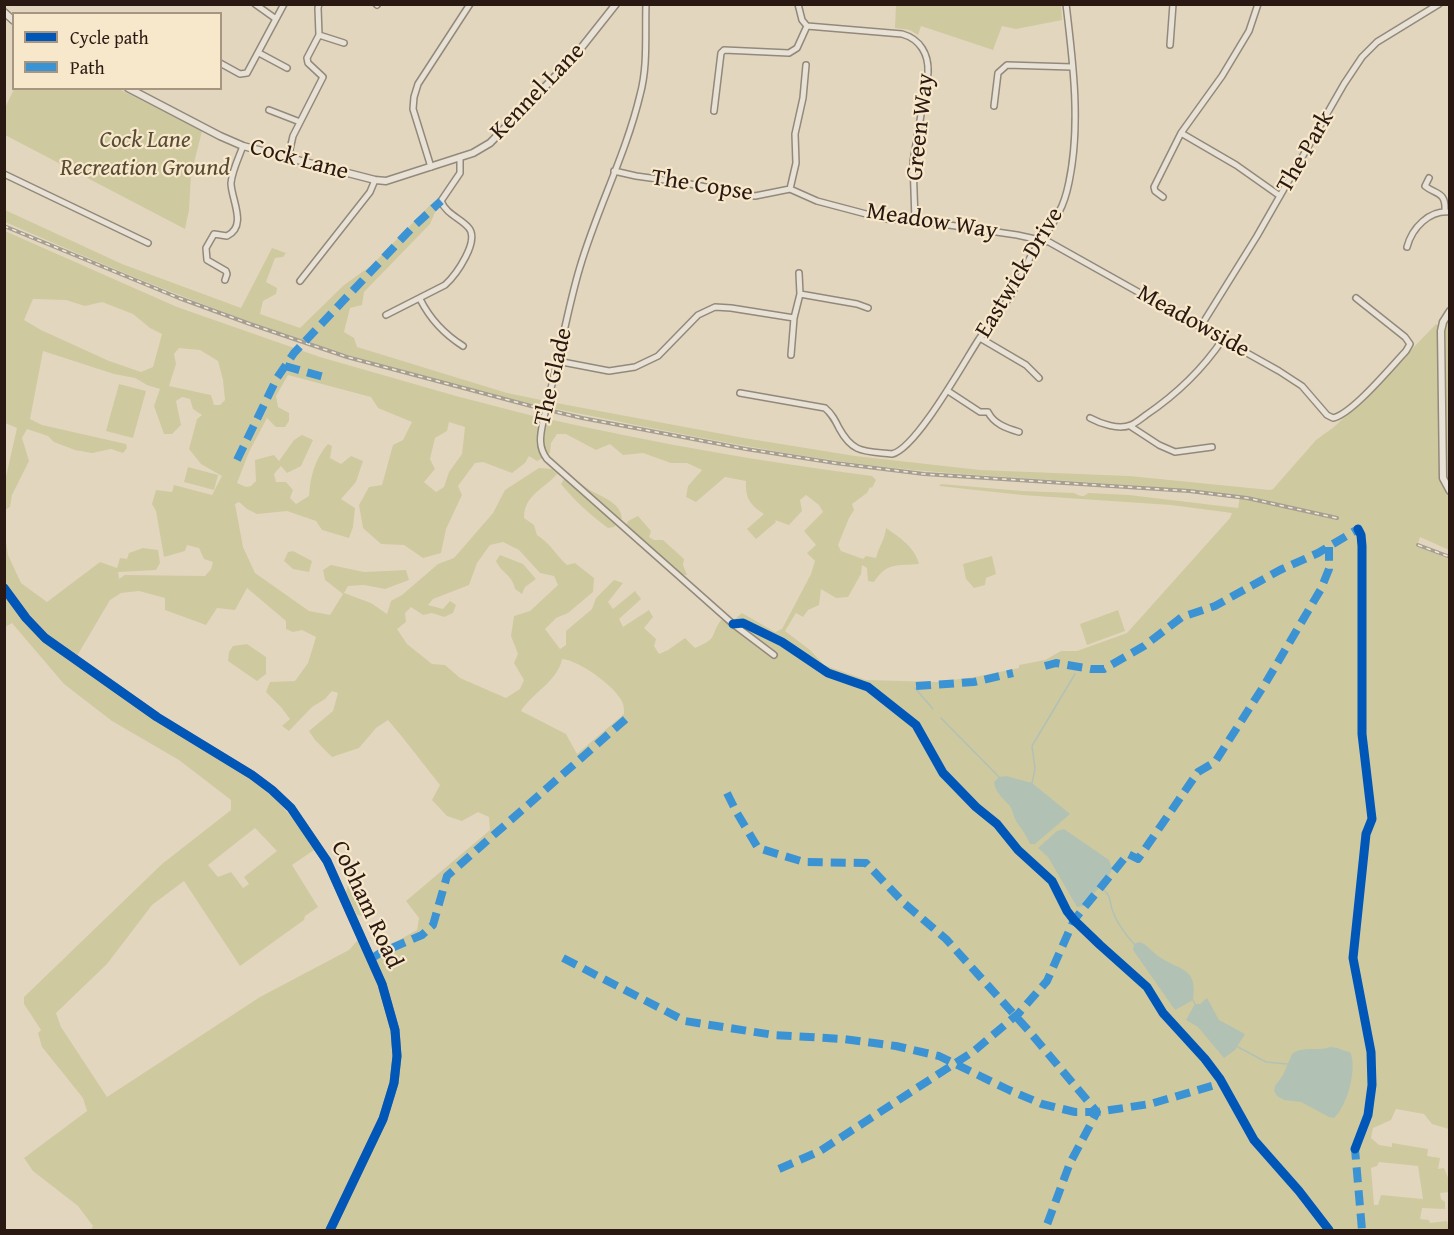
<!DOCTYPE html>
<html>
<head>
<meta charset="utf-8">
<style>
	body { margin:0 }
	#map { position:relative; width:1454px; height:1235px; overflow:hidden; background:#e3d6be; font-family:"Gentium Book Plus",serif }
	canvas { display:block }
	.frame { position:absolute; inset:0; border:6px solid #2a1912; pointer-events:none }
	.legend { position:absolute; left:12px; top:12px; width:210px; height:78px; box-sizing:border-box; background:#f7e8cb; border:2px solid #a59581; margin:0; padding:8px 10px; list-style:none; font-size:18px; color:#2a1912 }
	.legend li { display:flex; align-items:center; gap:12px; height:30px }
	.legend b { width:30px; border:2px solid #a59581 }
</style>
</head>
<body>
<div id="map">
<canvas width="1454" height="1235"></canvas>
<div class="frame"></div>
<ul class="legend">
<li><b style="height:8px;background:#0057b8"></b>Cycle path</li>
<li><b style="height:8px;background:#3c93d3"></b>Path</li>
</ul>
</div>
<script>
const context = document.querySelector('canvas').getContext('2d');
context.lineJoin = 'round';
function paint(path, color) {
  context.fillStyle = color;
  context.fill(path, 'evenodd');
}
function strokePath(path, color, width, dash) {
  context.strokeStyle = color;
  context.lineWidth = width;
  context.lineCap = dash ? 'butt' : 'round';
  context.setLineDash(dash || []);
  context.stroke(path);
}
function write(font, color, halo, rows, align = 'center') {
  context.font = font + ' "Gentium Book Plus",serif';
  context.lineWidth = 4.5;
  context.setLineDash([]);
  context.textBaseline = 'middle';
  context.strokeStyle = halo;
  context.fillStyle = color;
  for (const [text, x, y, turn = 0] of rows) {
    context.save();
    context.translate(x, y);
    context.rotate((+turn || 0) * Math.PI / 180);
    context.textAlign = isNaN(turn) ? turn : align;
    if (halo) context.strokeText(text, 0, 0);
    context.fillText(text, 0, 0);
    context.restore();
  }
}
const green = new Path2D(`
	M896,4L1061,5L1062,20L1016,29L1002,26L993,50L921,26L918,35L910,30L895,28Z
	M14,89H119L202,131L191,175L189,210L185,229L5,135V108Z
	M431,204L436,210L430,224L364,292L362,305L350,308L344,332L354,338L357,347L507,393L546,401L545,408C467,387 389,369 313,344C208,309 106,266 5,222V210L122,264L241,308L272,248L286,253L283,257L275,258L266,282L277,288L276,294L263,301L260,314L300,328L344,285L372,265Z
	M5,231L177,307L320,357L456,396L541,418L536,442L543,458L537,461L529,456L525,463L512,473L483,462L475,463L458,486L462,495L446,529L441,553L423,558L404,545L381,544L363,528L359,505L369,487L382,485L393,445L403,440L412,422L378,408L371,397L288,375L276,396L278,407L289,413V421L285,427H276L267,418L249,452L237,483L246,487L251,486L256,481L255,460L274,455L279,461L294,440L302,435L313,440L301,466L287,473L281,466L274,474L276,482H286L293,490L290,498L296,504L309,496C310,478 315,458 328,444L332,446L330,458L341,464L351,456L363,461L356,482L341,499L355,508L353,527L349,538L322,530L316,521L287,511L257,514L247,509L239,502L235,504L243,547L255,573L309,611L330,615L343,594L325,580L323,570L331,565L364,572L406,570L409,580L385,589L364,585L348,586L344,593L371,603L387,614L391,601L402,595L438,564L454,558L493,513L505,490L539,468L552,469L557,474C544,489 524,495 524,518L534,525L537,535C550,543 556,555 567,565L575,563L594,578L593,592L568,613L556,618L545,629L560,649L566,645V631L592,609L596,598L614,580L623,583L608,602L613,609L635,591L641,599L619,619L623,627L649,610L653,617L644,628L656,639L654,646L659,654L668,650L685,638L695,648C719,638 709,637 721,620H726L729,624L742,613L775,632L782,629L811,574L815,561L807,553L816,545L804,531L823,512L819,505L806,495L800,500L802,511L789,525L775,520L776,522L756,539L747,529L764,514C750,505 745,498 746,481L725,477L696,502L686,497L688,486L702,470L687,463H671L643,453L623,455L610,444L596,450L566,434H557L551,443L550,453L546,455L542,438L548,419C655,443 763,462 872,476L876,480L872,488L870,487L867,493L852,504L854,510L849,518L838,545L841,551L863,559L866,556L876,558C879,546 885,539 886,528C899,537 915,547 919,564C897,566 887,562 874,582L868,581L867,568L862,565L861,574L848,597L836,598L821,589L819,605L808,610L803,617L796,613L785,631L810,650L824,665L866,680L937,682L975,677L1019,668V665L1045,660L1061,651H1077L1127,633L1230,518L1232,513L1171,505L1022,495L939,486L941,484L1022,491L1074,493C1080,496 1083,498 1088,493L1129,495L1238,508L1240,496C1132,482 1022,480 914,470C792,458 672,432 551,408V402L744,438L855,456L980,470L1129,476L1270,490L1273,489L1316,440L1334,427L1366,397L1436,324L1439,326L1446,325L1449,317V550L1420,537L1417,546L1449,559V1129L1432,1124L1424,1114L1396,1109L1391,1120L1373,1128L1371,1138L1379,1145L1392,1147V1143L1428,1149L1427,1156L1440,1158L1438,1169L1444,1168L1449,1180V1192L1440,1193L1441,1199L1445,1202V1209L1422,1208L1420,1219L1429,1220L1430,1223L1447,1221L1449,1230H91L93,1226L78,1206L33,1171L24,1158L87,1111L83,1098L42,1047L38,1033L41,1030L24,1004V997L162,864L231,810V800L179,760L112,721L64,684L12,623L5,627L4,529L8,555L21,583L47,602L100,562L117,568L120,558L127,559L129,553L143,548L158,550L160,563L156,570L118,572L119,579L125,575L205,576L211,569L213,562L204,559L199,548L187,545L185,551L164,557L156,511L152,504L156,490L172,492L174,485L212,495L222,476L201,464L189,449L197,419L202,415L193,409L190,399L182,397L176,401L181,425L172,434H164L154,406L160,389L147,385L135,378L114,374L43,351L30,419L42,425L126,444L127,448L123,453L111,449L92,453L75,450L54,442L48,436L27,429L22,438L29,461L12,495L10,507L5,510V481L17,428L5,423ZM33,299L66,300L85,306L102,302L133,314L150,328L162,334L153,367L141,372L109,361L41,330L24,320ZM179,348L200,350L218,361L223,380L225,400L220,405H214L211,395L169,386L176,364L174,354ZM449,422L465,427L462,454L449,472L444,487L436,492L424,482L435,469L430,459L435,438L447,431ZM503,542L519,550L540,573L554,576L558,585L530,611L514,616L511,636L518,654L514,663L524,680L520,689L506,698L460,678L445,665L432,664L407,644L397,629L406,622L405,613L411,607L423,615L432,613L444,617L453,613L456,605L450,601L443,609L428,605L433,599L469,585L477,563L490,545ZM247,588L286,621V629L293,632L302,630L316,637L308,663L295,681L270,682L266,692L281,707L290,719L282,726L289,731L312,707L325,699L332,691L338,693L333,711L309,731L315,740L332,757L359,748L376,728L388,720L403,738L440,785L432,800L447,816L462,821L478,812L489,817L490,830L406,901L419,918L417,930L376,953L365,956L358,940L349,950L260,997L107,1097L61,1027L56,1013L107,964L152,905L184,881L240,966L304,920L305,916L318,907L292,865L314,850L295,821L272,795L236,767L179,734L74,661L110,600L121,593L139,591L165,598V610L206,625L217,608L235,610ZM562,659C579,660 618,688 623,704C624,707 624,711 624,714L577,754L566,734L521,711C533,692 558,681 562,659ZM255,828L277,851L244,877L249,884L243,888L231,872L218,877L208,865ZM1379,1162L1418,1166L1423,1199L1381,1195L1378,1205H1374L1371,1168L1377,1166Z
	M119,384L146,391L133,438L106,431Z
	M188,467L218,475L214,490L184,482Z
	M568,472C574,478 580,483 587,488C600,497 620,501 622,518L614,527L608,528C590,515 575,501 561,484Z
	M638,516L651,531L649,537L654,540H663L684,559L683,565L687,575H682L626,525L628,521Z
	M293,551L312,561L309,572L293,569L284,561L288,552Z
	M500,555L523,564L536,579L525,587L522,594L515,589C512,574 502,574 496,561Z
	M992,556L996,574L986,578L985,585L974,588L966,579L963,564Z
	M1118,610L1125,631L1087,645L1080,624Z
	M247,644L266,657V674L257,681L228,661L229,652L233,646Z
	M356,883L360,888L361,896L373,901L372,910L363,916L357,915L346,892L348,885Z`);
const water = new Path2D(`
	M1006,776L1032,783L1070,814L1035,844H1030C1026,835 1023,831 1018,824C1014,819 1013,811 1010,806C1003,798 996,794 994,782L999,777Z
	M1064,829L1109,860L1112,869L1109,876L1083,906L1077,907L1048,857L1038,848L1057,831Z
	M1139,942C1147,944 1151,951 1158,956C1179,971 1198,966 1193,1000L1175,1010L1133,950L1134,944Z
	M1207,998L1219,1020L1245,1034L1235,1050L1224,1058L1198,1027L1186,1020L1195,1004H1200Z
	M1330,1047C1339,1047 1342,1051 1350,1052C1358,1067 1347,1107 1334,1118L1329,1117L1301,1102L1284,1100L1277,1096L1274,1091L1275,1086L1283,1075L1292,1054C1304,1045 1317,1052 1330,1047Z`);
const stream = new Path2D(`
	M915,688L933,709
	M941,718L999,777
	M1032,783L1035,769L1032,746L1075,674
	M1104,890C1112,897 1109,903 1113,912C1117,923 1126,935 1134,944
	M1193,1000L1195,1004
	M1238,1047L1266,1062L1287,1064`);
const minor = new Path2D(`
	M255,4L276,19
	M376,4L377,5
	M798,4L802,20L807,26
	M807,26L902,34C920,39 929,54 928,73L913,162L915,220
	M319,35L344,43
	M1170,45L1173,4
	M259,53L287,68
	M220,63L240,74L247,73L284,4
	M994,106L998,73L1007,65L1072,67
	M269,110L300,122
	M714,111L721,53L724,50L789,53L797,48L807,26
	M1181,133L1236,165L1280,196
	M288,158L293,136L323,77L308,63L307,58L319,35L318,8L319,4
	M431,167L413,109L414,97L418,84L470,4
	M614,171L636,176L679,182L755,196L790,189
	M4,174L148,243
	M1429,178L1425,186C1436,195 1446,191 1445,211
	M790,189L817,201L885,219L915,220L1017,235L1049,242L1279,371L1302,386L1327,415L1333,418C1352,414 1391,367 1406,351L1410,344L1405,337L1356,298
	M790,189L796,163L795,134L803,98L806,65
	M1163,197L1155,191L1154,187L1181,133L1222,76L1249,31L1258,4
	M1407,247C1412,228 1429,210 1450,212
	M225,280L227,274L226,271L207,260L206,248L214,234L227,236C248,226 231,199 231,183C232,171 239,157 243,146
	M300,281L370,192L375,180
	M800,294L857,304L868,308
	M420,299C430,319 444,334 463,346
	M386,315L445,285C456,275 481,240 468,227C460,218 446,214 441,201L460,173V157
	M1201,326L1257,236L1344,84L1362,57L1377,42L1439,4
	M980,338L1026,365L1039,378
	M791,355L794,318L800,294L799,273
	M557,361L609,371L635,367L658,356L698,315L715,307L731,308L794,318
	M948,391L980,412H988C994,424 1006,428 1019,432
	M740,393L825,408C832,414 835,420 839,428C853,454 865,451 892,454C916,449 964,362 979,339C990,324 1001,310 1011,295C1019,282 1025,267 1032,254C1041,240 1052,228 1059,212C1064,203 1067,192 1069,182C1081,125 1073,62 1066,4
	M548,400C560,356 567,310 580,267C597,209 626,154 640,95C648,66 645,35 646,4
	M1090,418C1101,424 1119,430 1131,425C1136,423 1142,418 1146,415C1177,394 1202,370 1223,339
	M543,422C540,436 538,447 547,459L733,624L774,655
	M1130,426L1159,445L1175,452L1212,447`);
const tertiary = new Path2D(`
	M4,12L14,21
	M128,88L220,136L243,146L375,180L386,181L473,153L490,143L574,57L616,4
	M1450,311L1443,322L1441,331L1443,478L1450,491
	M4,588L26,618L45,638L157,717L252,775L272,790L291,808L327,861L382,984L395,1030L397,1056L394,1083L383,1119L330,1230`);
const rail = new Path2D(`
	M4,226L179,298L250,324L347,357L531,406L582,418L746,449L835,463L924,474L1189,491L1247,498L1337,518
	M1418,545L1450,557`);
const minorBridge = new Path2D(`
	M543,422L548,400`);
const quiet = new Path2D(`
	M285,366L327,378
	M237,460L277,378L294,353L411,229L441,201
	M1045,666L1056,663L1091,669H1104L1144,646L1182,617L1215,606L1280,570L1318,553L1358,529L1361,534
	M916,686L974,682L1013,673
	M727,793L737,813L758,848L804,862L866,863L905,904L946,939L1029,1031L1097,1112L1070,1163L1045,1230
	M563,958L685,1021L774,1035L843,1039L896,1046L939,1056L1009,1090L1042,1104L1075,1112H1097L1150,1104L1222,1083
	M371,959L380,953L422,935L433,925L447,876L628,717
	M1357,1145L1355,1149L1362,1230
	M779,1169L820,1151L974,1051L1019,1013L1047,981L1074,920L1128,854L1138,859L1198,772L1215,762L1265,684L1321,589L1329,569V547`);
const cycleway = new Path2D(`
	M4,588L26,618L45,638L157,717L252,775L272,790L291,808L327,861L382,984L395,1030L397,1056L394,1083L383,1119L330,1230
	M733,624L743,623L782,642L828,673L868,687L916,725L943,773L976,807L997,824L1018,850L1052,881L1067,911L1074,920L1100,945L1147,987L1163,1013L1205,1059L1220,1079L1254,1140L1299,1191L1329,1230
	M1355,1149L1368,1115L1372,1085L1371,1052L1353,958L1366,834L1372,819L1362,734V546L1361,535L1358,529`);
const streetNames = [
	["Kennel Lane",538,92,-46],
	["Green Way",921,127,-84],
	["The Park",1306,152,-60],
	["Cock Lane",299,160,15],
	["The Copse",702,186,9],
	["Meadow Way",932,222,9],
	["Eastwick Drive",1020,273,-59],
	["Meadowside",1193,322,29],
	["The Glade",554,377,-77],
	["Cobham Road",366,905,65]
];
const parkNames = [
	["Cock Lane",145,141],
	["Recreation Ground",145,169]
];
paint(green, '#cfc9a0');
paint(water, '#b1c2b5');
strokePath(stream, '#b1c2b5', 1.5);
strokePath(minor, '#93897b', 8);
strokePath(tertiary, '#93897b', 9);
strokePath(minor, '#e8e1d5', 5);
strokePath(tertiary, '#e8e1d5', 6);
strokePath(rail, '#a49e94', 4);
strokePath(rail, '#f7e8cb', 1.5, [4.5]);
strokePath(minorBridge, '#93897b', 8, []);
strokePath(minorBridge, '#e8e1d5', 5);
strokePath(quiet, '#3c93d3', 8, [15, 8]);
strokePath(cycleway, '#0057b8', 9);
write('24px', '#2a1912', '#f7e8cb', streetNames);
write('italic 24px', '#574b35', '#f7e8cb', parkNames);
</script>
</body>
</html>
